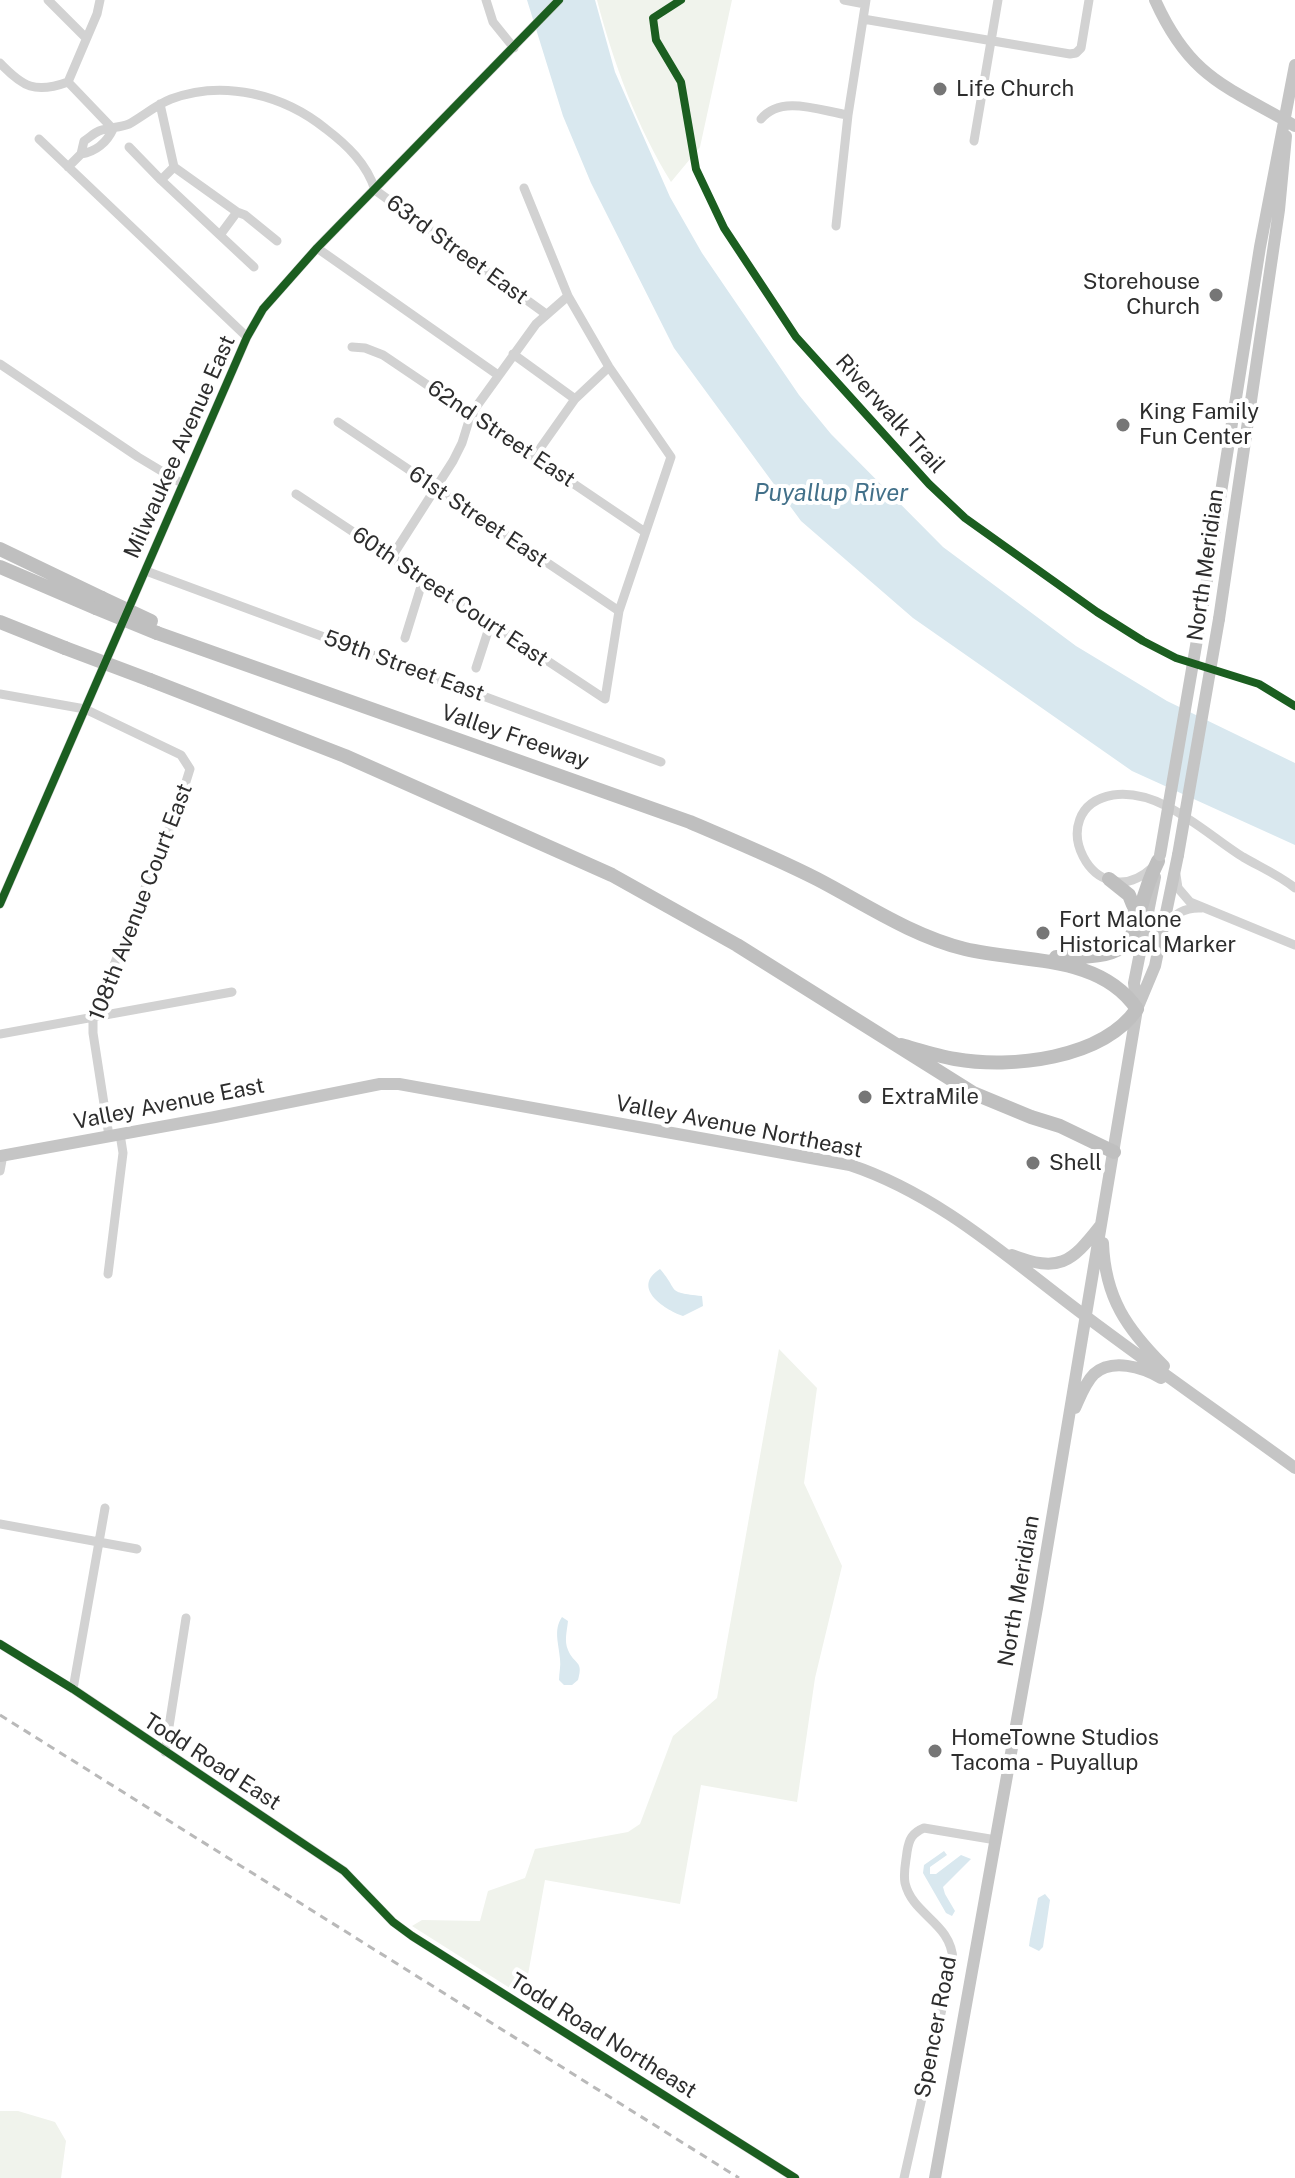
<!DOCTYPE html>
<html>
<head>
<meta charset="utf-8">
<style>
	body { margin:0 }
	canvas { display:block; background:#fff }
</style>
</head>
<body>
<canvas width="1295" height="2178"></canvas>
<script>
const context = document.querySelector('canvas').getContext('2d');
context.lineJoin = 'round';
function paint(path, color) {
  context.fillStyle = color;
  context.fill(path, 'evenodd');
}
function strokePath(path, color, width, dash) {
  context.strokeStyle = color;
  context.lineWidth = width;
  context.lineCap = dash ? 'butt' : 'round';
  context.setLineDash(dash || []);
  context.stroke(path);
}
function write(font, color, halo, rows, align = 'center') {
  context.font = font + ' "Public Sans",sans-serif';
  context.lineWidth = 8;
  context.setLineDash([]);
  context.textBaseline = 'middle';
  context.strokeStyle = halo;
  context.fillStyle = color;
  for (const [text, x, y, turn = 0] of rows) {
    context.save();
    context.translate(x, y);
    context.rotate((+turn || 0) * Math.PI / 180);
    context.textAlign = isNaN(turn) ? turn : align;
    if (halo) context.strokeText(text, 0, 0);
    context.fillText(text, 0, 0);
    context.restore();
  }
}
const green = new Path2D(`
	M597,0H732L700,147L671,182C637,127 613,62 597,0Z
	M779,1349L817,1388L804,1483L842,1566L815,1678L797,1802L701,1785L680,1904L545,1880L524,1997L412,1926L422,1920L480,1921L488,1891L525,1878L535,1849L628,1832L640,1824L673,1736L717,1698Z
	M0,2111H18L55,2122L66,2141L61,2178H0Z`);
const water = new Path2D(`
	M527,0H595L615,72L670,197L702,253L799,395L831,434L943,547L1076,646L1167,701L1295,763V845L1132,771L913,618L801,521L674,348L591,183L563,116Z
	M660,1269C680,1292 665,1292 702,1296L703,1306L683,1316C663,1309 631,1287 660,1269Z
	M562,1617L568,1621C567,1631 564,1641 568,1650C574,1665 584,1660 578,1680L572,1685H564L559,1680C559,1673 561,1666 560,1659C559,1644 553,1630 562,1617Z
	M944,1851L947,1855L930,1867V1874H936L961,1855L971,1859L943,1887L945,1894L955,1911L952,1916L946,1913L923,1873L924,1865Z
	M1045,1894L1050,1900L1043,1947L1039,1951L1029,1946L1030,1939L1038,1898Z`);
const minor = new Path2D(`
	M48,0L86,38
	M486,0L493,22L514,48
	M844,0L865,4
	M863,19L1070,54L1076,53L1081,48L1089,0
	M0,63C23,87 35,94 68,82L113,129
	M68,82L97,14L100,0
	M160,104L174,167L237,212
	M761,119C781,94 821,111 848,115
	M39,139L247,337
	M974,141L998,0
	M129,147L161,180L174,167
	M81,154C96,152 107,142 113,129
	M68,167L81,154L84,141C89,138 94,133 99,131C109,127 119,128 129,124C143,116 156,105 171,99C224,79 284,95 326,129C347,145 367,164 375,190L546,314
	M161,180L254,267
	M836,226L848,115L866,0
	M220,235L237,212L245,215L277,241
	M317,248L498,375
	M352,347L365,348L383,355L645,532
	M513,354L575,399
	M0,364L138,457L183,484
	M338,422L619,611
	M534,457L575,399L609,367
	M296,494L605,699L619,611L671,457L609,367L568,296L524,188
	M391,558L453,461L462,443L471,414L536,324L568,296
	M146,571L661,762
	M405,638L423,580
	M476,668L490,625
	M0,694L85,709L181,755L190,769L179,804L93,1017V1033L109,1136
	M1153,867C1094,922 1039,808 1113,795C1161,788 1206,834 1243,857C1260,867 1279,875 1295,888
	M1176,875L1178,888L1190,902L1295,945
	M0,904L247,337L263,309L317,248L559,0
	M1164,928C1174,914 1184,907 1202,908
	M0,1034L232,992
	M0,1171L3,1155
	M108,1274L123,1153L120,1134
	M0,1524L137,1549
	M0,1644L73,1689L344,1871L393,1922L412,1936L795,2178
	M73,1689L105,1508
	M165,1752L186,1618
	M904,2178L953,1960C951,1922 913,1916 905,1883C903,1872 906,1862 907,1852C909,1839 912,1833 924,1828L996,1840`);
const major = new Path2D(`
	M1155,0C1190,78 1226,86 1295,126
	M1204,599L1260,247L1295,65
	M1219,619L1279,210L1286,136
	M1137,1009L1155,966L1178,855
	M0,1156L215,1117L380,1084H399L850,1165C940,1195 1009,1259 1084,1315C1153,1367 1225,1417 1295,1468
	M1103,1243C1105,1298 1127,1329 1164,1366
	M1012,1255C1059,1273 1071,1263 1100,1226
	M1075,1408C1080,1397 1085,1383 1094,1374C1112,1358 1142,1367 1161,1378
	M935,2178L1037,1608L1137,1009L1134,983L1155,877`);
const highway = new Path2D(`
	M0,549L102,598
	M0,567L96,608
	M0,622L65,648
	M157,633L690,822C732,840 776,858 817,879C865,904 912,936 965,949C1024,963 1100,954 1137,1009C1102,1059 1011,1069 955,1059C937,1056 919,1050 901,1045
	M150,680L345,756L612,875L737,945L973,1093L1031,1117L1060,1126L1114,1152
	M1109,879L1129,895L1137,915
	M1056,957C1156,960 1123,930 1158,861`);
const rail = new Path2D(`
	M0,1715L739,2178`);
const majorBridge = new Path2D(`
	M1160,855L1204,599
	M1178,855L1219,619`);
const highwayBridge = new Path2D(`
	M102,598L151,621
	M96,608L157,633
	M65,648L150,680`);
const cycleway = new Path2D(`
	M681,0L653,18L656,40L681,82L696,169L724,228L796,337L929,484L965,518L1097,612L1143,641L1176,658L1259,684L1295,706
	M0,904L247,337L263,309L317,248L559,0
	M0,1644L73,1689L344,1871L393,1922L412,1936L795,2178`);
const markers = [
	[940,89,8,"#767676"],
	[1216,295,8,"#767676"],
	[1123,425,8,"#767676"],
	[1043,933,8,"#767676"],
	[865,1097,8,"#767676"],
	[1033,1163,8,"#767676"],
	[935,1751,8,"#767676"]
];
const poiNames = [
	["Life Church",956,89],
	["Storehouse",1200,282,"right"],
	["Church",1200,307,"right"],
	["King Family",1139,412],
	["Fun Center",1139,437],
	["Fort Malone",1059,920],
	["Historical Marker",1059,945],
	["ExtraMile",881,1097],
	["Shell",1049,1163],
	["HomeTowne Studios",951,1738],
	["Tacoma - Puyallup",951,1763]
];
const streetNames = [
	["63rd Street East",457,250,36],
	["Riverwalk Trail",890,414,48],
	["62nd Street East",501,434,34],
	["Milwaukee Avenue East",180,447,-66],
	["61st Street East",478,517,34],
	["North Meridian",1206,565,-82],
	["60th Street Court East",450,597,34],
	["59th Street East",404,666,20],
	["Valley Freeway",515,737,19],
	["108th Avenue Court East",141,902,-69],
	["Valley Avenue East",169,1104,-11],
	["Valley Avenue Northeast",739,1127,11],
	["North Meridian",1019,1591,-80],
	["Todd Road East",212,1762,33],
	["Spencer Road",936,2027,-79],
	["Todd Road Northeast",603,2036,32]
];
const waterNames = [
	["Puyallup River",831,494]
];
paint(green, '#f0f3ec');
paint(water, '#d9e8ef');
strokePath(minor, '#d2d2d2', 9);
strokePath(major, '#c5c5c5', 12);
strokePath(highway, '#bfbfbf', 14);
strokePath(rail, '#b9b9b9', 3, [8, 6]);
strokePath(majorBridge, '#c5c5c5', 12);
strokePath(highwayBridge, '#bfbfbf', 14);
strokePath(cycleway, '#1b5e20', 8);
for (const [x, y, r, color] of markers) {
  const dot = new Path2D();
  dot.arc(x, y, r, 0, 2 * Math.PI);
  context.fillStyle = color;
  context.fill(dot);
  strokePath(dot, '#fff', 3);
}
write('22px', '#2d2d2d', '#fff', poiNames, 'left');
write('22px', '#2d2d2d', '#fff', streetNames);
write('italic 24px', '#427089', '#fff', waterNames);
</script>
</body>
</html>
